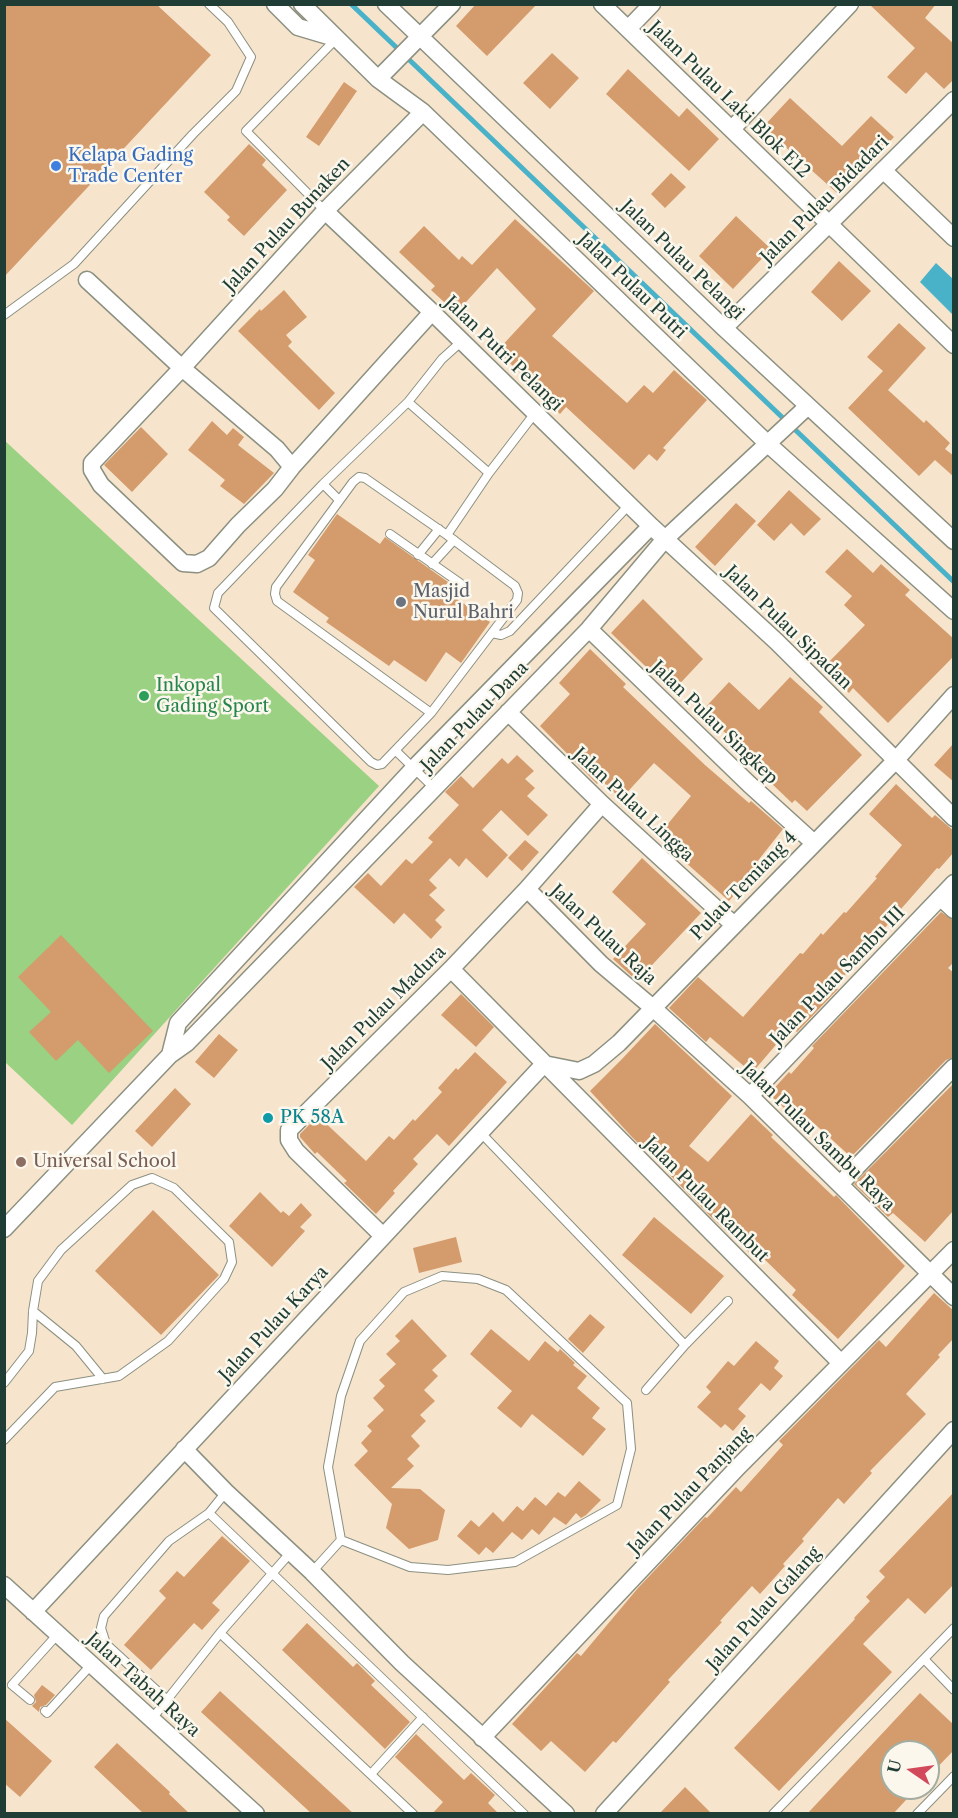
<!DOCTYPE html>
<html>
<head>
<meta charset="utf-8">
<style>
	body { margin:0 }
	#map { position:relative; width:958px; height:1818px; overflow:hidden; background:#f7e4cd; font-family:"Libre Caslon Text",serif }
	canvas { display:block }
	.frame { position:absolute; inset:0; border:6px solid #1f3d34; pointer-events:none }
	.north { position:absolute; left:880px; top:1740px; width:60px; height:60px; box-sizing:border-box; background:#fbf7ec; border:2px solid #a3ada2; border-radius:50%; rotate:283deg; font-size:16px; font-weight:700; line-height:24px; text-align:center; color:#1f3d34 }
	.north::after { content:''; display:block; margin:auto; width:21px; height:27px; background:#d1495b; clip-path:polygon(50% 0,100% 100%,50% 72%,0 100%) }
</style>
</head>
<body>
<div id="map">
<canvas width="958" height="1818"></canvas>
<div class="frame"></div>
<div class="north">U</div>
</div>
<script>
const context = document.querySelector('canvas').getContext('2d');
context.lineJoin = 'round';
function paint(path, color) {
  context.fillStyle = color;
  context.fill(path, 'evenodd');
}
function strokePath(path, color, width, dash) {
  context.strokeStyle = color;
  context.lineWidth = width;
  context.lineCap = dash ? 'butt' : 'round';
  context.setLineDash(dash || []);
  context.stroke(path);
}
function write(font, color, halo, rows, align = 'center') {
  context.font = font + ' "Libre Caslon Text",serif';
  context.lineWidth = 5;
  context.setLineDash([]);
  context.textBaseline = 'middle';
  context.strokeStyle = halo;
  context.fillStyle = color;
  for (const [text, x, y, turn = 0] of rows) {
    context.save();
    context.translate(x, y);
    context.rotate((+turn || 0) * Math.PI / 180);
    context.textAlign = isNaN(turn) ? turn : align;
    if (halo) context.strokeText(text, 0, 0);
    context.fillText(text, 0, 0);
    context.restore();
  }
}
const green = new Path2D(`
	M4,440L379,786L72,1125L5,1062Z`);
const water = new Path2D(`
	M936,263L953,279V315L920,282Z`);
const stream = new Path2D(`
	M351,4L954,582`);
const building = new Path2D(`
	M4,4H156L211,55L4,277Z
	M476,4H537L487,56L456,26Z
	M869,4H936L925,18L954,44V79L944,89L926,72L906,94L887,77L915,48Z
	M552,53L579,78L550,109L523,83Z
	M628,69L679,117L687,108L719,139L689,171L606,94Z
	M344,82L357,91L319,146L306,137Z
	M790,98L842,146L871,116L894,137L867,166L865,164L837,193L763,127Z
	M249,144L266,160L262,165L287,190L244,236L227,220L230,217L204,192Z
	M671,173L686,187L665,208L651,194Z
	M736,216L771,249L733,289L699,256Z
	M515,219L594,291L552,336L560,343L627,403L644,385L653,393L674,370L707,400L663,448L666,450L657,461L649,454L634,470L566,407L560,414L530,386L532,384L497,351L536,309L497,268L456,313L431,290L435,286L399,252L424,226L459,260L462,256L472,265Z
	M839,261L871,291L842,321L811,292Z
	M284,290L307,317L286,335L292,342L288,346L335,393L319,410L238,331L260,309L261,311Z
	M899,323L926,348L888,390L924,423L926,420L950,443L945,449L954,456V477L935,460L919,476L848,408L883,371L867,357Z
	M212,421L227,435L233,428L244,437L238,445L274,473L244,504L220,486L225,480L188,450Z
	M141,427L168,454L132,492L104,465Z
	M789,490L821,519L804,536L791,523L774,541L757,525Z
	M736,503L756,521L715,566L695,547Z
	M337,514L380,544L385,537L448,582L443,589L490,622L461,663L446,652L426,682L394,660L389,666L326,622L329,618L293,592L315,560L308,555Z
	M847,549L873,573L881,564L910,590L905,595L954,639V656L888,723L853,688L849,693L823,668L865,625L844,605L852,596L825,572Z
	M643,599L703,659L672,692L611,633Z
	M590,649L626,684L623,687L705,765L749,803L751,801L783,829L753,867L756,869L729,901L657,837L691,796L654,763L621,799L601,780L597,784L540,726L570,694L559,683Z
	M790,677L823,707L819,712L862,755L807,811L795,800L792,803L770,782L774,779L702,711L729,682L759,710Z
	M954,743V782L934,765Z
	M517,755L534,771L525,779L535,788L527,796L548,815L528,836L501,810L482,830L508,855L487,878L466,858L459,867L450,858L429,880L437,888L429,895L445,910L435,920L442,927L431,939L404,913L394,924L354,887L368,873L381,886L406,859L412,864L433,842L428,838L459,805L445,792L461,776L473,788L502,758L508,764Z
	M896,784L932,818L935,815L954,831V852L939,869L937,868L894,917L835,987L838,989L797,1032L791,1027L752,1073L710,1037L706,1042L669,1008L698,977L743,1017L800,953L803,954L821,933L823,935L844,912L846,913L877,878L875,877L902,845L869,814Z
	M525,840L539,852L522,871L508,858Z
	M642,858L701,913L637,981L613,959L646,924L612,892Z
	M941,912L954,921V962L948,968L954,973V1057L946,1060L851,1157L807,1117L801,1124L769,1094L789,1072L791,1074L814,1048L812,1046Z
	M61,935L153,1031L109,1073L78,1040L56,1061L29,1032L51,1012L18,977Z
	M461,994L494,1027L476,1047L441,1015Z
	M655,1024L732,1096L689,1146L708,1162L751,1114L773,1135L771,1137L834,1197L836,1195L905,1266L838,1339L792,1295L796,1290L759,1254L755,1258L712,1218L668,1173L669,1172L647,1148L645,1150L631,1136L590,1091L622,1059Z
	M219,1034L238,1050L214,1078L195,1062Z
	M475,1052L507,1082L449,1146L437,1134L413,1159L418,1164L393,1191L395,1193L376,1214L344,1183L347,1181L317,1152L315,1154L300,1137V1134L318,1116L366,1161L389,1136L394,1140L413,1119L415,1121L442,1092L438,1088L456,1068L458,1070Z
	M954,1083V1210L925,1242L893,1213L888,1217L854,1184Z
	M175,1088L191,1104L152,1147L135,1131Z
	M260,1192L281,1213L283,1211L289,1216L301,1203L312,1215L300,1227L305,1231L272,1267L229,1226Z
	M153,1210L219,1275L161,1335L95,1271Z
	M654,1217L724,1276L691,1314L622,1255Z
	M456,1237L462,1262L419,1273L413,1248Z
	M934,1293L954,1311V1338L938,1355L940,1357L906,1394L926,1414L870,1471L872,1473L844,1504L838,1498L802,1539L804,1541L783,1564L785,1566L760,1594L752,1586L720,1621L722,1622L668,1680L670,1682L616,1743L613,1741L585,1772L551,1741L541,1751L512,1724L577,1653L581,1656L638,1588L705,1517L707,1518L736,1487L741,1492L783,1445L779,1441L787,1433L879,1340L886,1347Z
	M590,1314L605,1327L583,1353L568,1339Z
	M412,1319L447,1356L432,1370L438,1376L424,1390L435,1401L420,1415L426,1421L411,1436L420,1446L407,1459L414,1466L391,1488L420,1489L445,1510L438,1540L409,1549L386,1528L392,1504L354,1465L368,1451L361,1443L372,1431L367,1426L384,1410L373,1398L385,1386L379,1380L396,1364L386,1354L400,1341L395,1336Z
	M491,1329L529,1361L545,1341L558,1352L560,1349L575,1363L573,1365L587,1376L577,1388L600,1408L592,1418L606,1429L583,1456L532,1414L521,1428L497,1408L512,1391L470,1354Z
	M756,1341L779,1361L774,1368L783,1376L770,1391L761,1383L738,1409L746,1416L733,1431L725,1424L721,1428L697,1407L711,1392L706,1387L728,1361L734,1366Z
	M579,1481L601,1500L586,1515L581,1518L576,1513L566,1525L554,1517L539,1535L532,1529L522,1540L512,1532L493,1553L486,1547L479,1555L457,1536L471,1520L479,1527L493,1512L503,1522L517,1506L523,1511L535,1497L546,1506L558,1492L565,1497Z
	M954,1492V1584L925,1614L908,1598L863,1644L892,1672L779,1791L734,1748L855,1619L854,1618L870,1601L866,1597L885,1577L879,1571Z
	M222,1536L250,1561L212,1603L220,1610L202,1630L194,1623L151,1670L124,1645L166,1598L159,1591L177,1571L184,1577Z
	M307,1623L353,1667L357,1663L375,1681L371,1685L410,1722L385,1749L282,1650Z
	M42,1685L55,1695L46,1705L40,1707L39,1712L32,1706L36,1702L34,1695Z
	M220,1691L354,1814H312L201,1712Z
	M920,1693L954,1725V1750L928,1777V1752H892V1788H917L893,1814H807Z
	M4,1718L52,1761L20,1797L4,1783Z
	M416,1734L464,1780L471,1773L495,1795L488,1803L499,1814H432L443,1802L395,1757Z
	M117,1743L170,1792L169,1794L190,1814H144L94,1767Z
	M685,1787L712,1814H659Z`);
const lane = new Path2D(`
	M325,211L246,131L336,39
	M4,315L74,264L193,134L236,91L251,57L228,22L209,4
	M408,402L489,473
	M323,484L339,500
	M390,534L460,583
	M447,535L489,473L535,413
	M418,555L439,529
	M432,564L454,540
	M492,633L501,635L510,631L629,505
	M431,713L277,601L275,594L276,587L353,482L359,477L365,478L447,535L515,586L518,593L517,600L431,713L382,764L377,765L371,762L214,608L218,593L323,484L408,402L442,359L462,341
	M396,751L434,788
	M480,1132L685,1345L646,1390
	M442,1276L478,1279L506,1290L627,1403L631,1449L617,1505L515,1562L448,1570L410,1567L341,1540L328,1467L341,1396L360,1341L404,1292Z
	M33,1311L76,1346L103,1379
	M685,1345L728,1301
	M4,1383L29,1351L32,1333L33,1311L38,1281L61,1250L132,1185L152,1178L174,1188L229,1242L232,1262L224,1279L168,1341L119,1376L55,1387L4,1440
	M209,1513L226,1492
	M312,1572L341,1540
	M220,1633L413,1814
	M924,1659L954,1690
	M166,1699L106,1644L101,1628L104,1616L169,1541L209,1513L524,1814
	M30,1700L12,1685L58,1634
	M45,1711L47,1713L91,1665
	M151,1720L220,1633L291,1552
	M371,1774L423,1717
	M773,1814L954,1628
	M917,1814L954,1776`);
const street = new Path2D(`
	M275,4L298,27L335,38
	M302,4L378,79L423,112L768,444L954,611
	M386,4L724,328L954,541
	M602,4L954,345
	M628,29L652,4
	M378,79L452,4
	M423,112L325,211L182,368L92,463V470L101,485L183,563L197,564L209,558L238,525L275,489L292,467L432,312
	M732,129L850,4
	M883,170L954,238
	M325,211L432,312L651,526L777,642L954,818
	M87,280L182,368L277,449L292,467
	M724,328L954,100
	M589,629L749,784L814,843
	M508,712L602,804L734,925
	M527,889L601,964L653,1008L750,1096L954,1297
	M941,898L954,910
	M451,969L841,1363
	M170,1055L178,1023L414,768L651,526
	M544,1064L579,1071L594,1064L619,1043L895,761L954,695
	M750,1096L954,883
	M840,1184L954,1067
	M4,1229L170,1055L187,1043L589,629L665,539L808,406
	M383,1236L296,1151L289,1140V1130L451,969L527,889L602,804
	M184,1449L226,1492L312,1572L402,1663L566,1814
	M4,1585L256,1814
	M33,1612L544,1064
	M482,1738L739,1466L954,1250
	M604,1814L954,1430`);
const markers = [
	[56,166,6,"#3f7fe0"],
	[401,602,6,"#6b7280"],
	[144,696,6,"#2e9e5b"],
	[268,1118,6,"#0f9aa8"],
	[21,1162,6,"#8d6e63"]
];
const streetNames = [
	["Jalan Pulau Laki Blok E12",729,100,44],
	["Jalan Pulau Bidadari",825,200,-45],
	["Jalan Pulau Bunaken",287,225,-47],
	["Jalan Pulau Pelangi",682,260,44],
	["Jalan Pulau Putri",632,286,44],
	["Jalan Putri Pelangi",503,354,44],
	["Jalan Pulau Sipadan",788,628,44],
	["Jalan Pulau Dana",475,717,-46],
	["Jalan Pulau Singkep",714,723,44],
	["Jalan Pulau Lingga",633,805,43],
	["Pulau Temiang 4",744,886,-46],
	["Jalan Pulau Raja",603,935,43],
	["Jalan Pulau Sambu III",838,976,-46],
	["Jalan Pulau Madura",384,1008,-45],
	["Jalan Pulau Sambu Raya",818,1137,44],
	["Jalan Pulau Rambut",706,1200,45],
	["Jalan Pulau Karya",274,1324,-47],
	["Jalan Pulau Panjang",690,1491,-46],
	["Jalan Pulau Galang",764,1609,-48],
	["Jalan Tabah Raya",143,1685,42]
];
const shopNames = [
	["Kelapa Gading",68,156],
	["Trade Center",68,177]
];
const worshipNames = [
	["Masjid",413,592],
	["Nurul Bahri",413,613]
];
const leisureNames = [
	["Inkopal",156,686],
	["Gading Sport",156,707]
];
const cultureNames = [
	["PK 58A",280,1118]
];
const educationNames = [
	["Universal School",33,1162]
];
paint(green, '#9ad183');
paint(water, '#49b1c8');
strokePath(stream, '#49b1c8', 5);
paint(building, '#d49c6c');
strokePath(lane, '#8b9080', 10);
strokePath(street, '#8b9080', 19);
strokePath(lane, '#fff', 8);
strokePath(street, '#fff', 16);
for (const [x, y, r, color] of markers) {
  const dot = new Path2D();
  dot.arc(x, y, r, 0, 2 * Math.PI);
  context.fillStyle = color;
  context.fill(dot);
  strokePath(dot, '#fbf7ec', 2);
}
write('18px', '#1f3d34', '#fbf7ec', streetNames);
write('18px', '#366cbe', '#fbf7ec', shopNames, 'left');
write('18px', '#5b616d', '#fbf7ec', worshipNames, 'left');
write('18px', '#27864d', '#fbf7ec', leisureNames, 'left');
write('18px', '#0d838f', '#fbf7ec', cultureNames, 'left');
write('18px', '#785e54', '#fbf7ec', educationNames, 'left');
</script>
</body>
</html>
